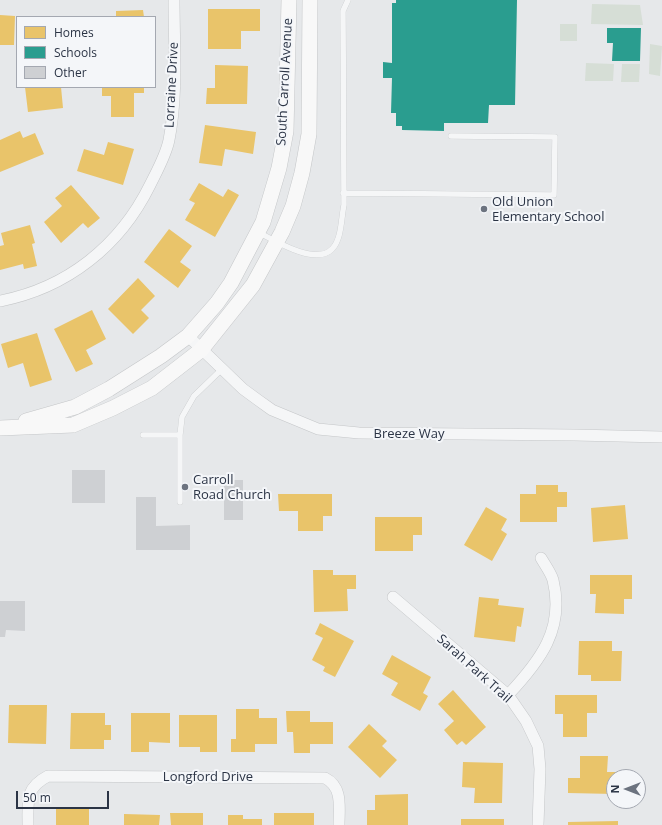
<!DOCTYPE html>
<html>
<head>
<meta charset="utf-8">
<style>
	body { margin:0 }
	#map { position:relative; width:662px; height:825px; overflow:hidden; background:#e6e8ea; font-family:"Open Sans",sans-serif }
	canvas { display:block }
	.legend { position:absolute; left:16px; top:16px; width:140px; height:72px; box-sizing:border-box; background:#f4f6f9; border:1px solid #a4a8b1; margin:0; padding:5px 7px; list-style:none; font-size:12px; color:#2b3445 }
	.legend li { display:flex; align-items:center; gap:8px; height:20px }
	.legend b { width:20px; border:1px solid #a4a8b1 }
	.north { position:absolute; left:606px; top:769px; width:40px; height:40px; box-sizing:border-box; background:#f4f6f9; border:1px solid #a4a8b1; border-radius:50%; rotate:270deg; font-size:11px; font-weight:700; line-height:16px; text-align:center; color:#2b3445 }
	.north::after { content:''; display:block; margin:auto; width:14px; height:18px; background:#6c737f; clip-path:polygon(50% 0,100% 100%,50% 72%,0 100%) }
	.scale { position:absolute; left:16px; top:791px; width:93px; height:18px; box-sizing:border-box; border:2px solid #2b3445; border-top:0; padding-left:5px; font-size:12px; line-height:14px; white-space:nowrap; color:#2b3445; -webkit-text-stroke:3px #f4f6f9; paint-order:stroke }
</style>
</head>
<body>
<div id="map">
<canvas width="662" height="825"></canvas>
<ul class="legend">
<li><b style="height:11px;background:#e9c46a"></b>Homes</li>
<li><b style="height:11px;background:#2a9d8f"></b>Schools</li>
<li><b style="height:11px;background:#ced0d3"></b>Other</li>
</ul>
<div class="north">N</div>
<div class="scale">50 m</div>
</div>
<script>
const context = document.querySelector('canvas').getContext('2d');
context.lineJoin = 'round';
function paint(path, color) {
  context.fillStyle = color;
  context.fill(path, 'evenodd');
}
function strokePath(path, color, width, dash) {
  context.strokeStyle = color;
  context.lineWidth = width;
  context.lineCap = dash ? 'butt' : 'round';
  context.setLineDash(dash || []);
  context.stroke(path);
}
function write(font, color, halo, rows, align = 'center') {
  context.font = font + ' "Open Sans",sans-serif';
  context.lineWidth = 4;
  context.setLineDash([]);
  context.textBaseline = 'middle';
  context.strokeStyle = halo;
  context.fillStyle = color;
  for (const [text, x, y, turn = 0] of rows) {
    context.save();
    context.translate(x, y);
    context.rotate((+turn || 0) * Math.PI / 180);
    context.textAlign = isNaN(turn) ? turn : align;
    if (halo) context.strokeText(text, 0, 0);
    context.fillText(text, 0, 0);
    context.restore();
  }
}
const green = new Path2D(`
	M592,4L640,5L643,25L591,24Z
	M560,24H577V41H560Z
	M650,44L662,46L660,76L649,74Z
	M586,63L614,64L613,81H585Z
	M622,64H640L639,82H621Z`);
const homes = new Path2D(`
	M208,9H260V31H241V49H208Z
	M143,10L144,17H116V11Z
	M0,15L15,16L14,45H0Z
	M215,65L248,66L247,104H206L207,88H215Z
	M25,87H61L63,108L28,112Z
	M102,87H144V93H134V117H111V96H102Z
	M205,125L256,132L253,154L225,149L222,166L199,163Z
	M20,131L23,138L35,133L44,154L0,172V140Z
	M108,142L134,149L123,185L77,171L84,149L104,155Z
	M199,183L223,197L228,189L239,195L215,237L185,220L195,203L189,200Z
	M71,185L100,218L88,228L83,223L61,243L44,222L62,206L55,198Z
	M30,225L35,243L32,244L37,266L24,269L23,264L0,270V246L4,245L1,233Z
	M169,229L192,246L180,262L191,270L178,288L144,262Z
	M138,278L155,296L141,310L149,318L133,334L108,309Z
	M92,310L106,339L86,350L93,364L76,372L54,329Z
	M37,333L52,380L30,387L23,363L8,368L1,344Z
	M536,485H558V492H567V507H557V522H520V494H536Z
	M278,494H332V516H323V531H298V511H279Z
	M625,505L628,539L593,542L591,508Z
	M486,507L507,519L501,530L507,534L492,561L464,545Z
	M375,517H422V535H413V551H375Z
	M313,570H333V575H356V589H347L348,611L314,612Z
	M590,575H632V599H624V614L595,613L596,594H590Z
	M479,597L499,599L498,605L524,608L521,627L517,626L515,642L474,637Z
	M320,623L354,641L335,677L323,671L325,667L312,660L323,638L315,634Z
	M579,641H612V651H622L621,681H591V675H578Z
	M392,655L431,677L423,693L428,696L420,711L391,695L398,683L382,674Z
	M453,690L486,727L466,745L462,741L457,745L444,730L454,721L438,704Z
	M555,695H597V713H587V737H563V714H555Z
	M9,705H47L46,744L8,743Z
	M236,709H259V718H277V744H255V752H231V739H236Z
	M286,711H310V722H333V744H310V753H294L293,732H287Z
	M71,713H105V725H111V740H104V749H70Z
	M131,713H170V743L149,742V752H131Z
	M179,715H217V752H200V747H179Z
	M369,724L387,741L382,746L397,760L380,778L348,747Z
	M580,756H608L607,772H617V777H614V794L568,793V778H580Z
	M463,762L503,763L502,803H474L475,788L462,787Z
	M408,794V825H367V810H375V795Z
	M56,808H89V825H56Z
	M170,813H203V825H171Z
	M274,813H314V825H274Z
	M124,814L160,815L159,825H124Z
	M228,815H243V819H262V825H228Z
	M461,819H504V825H461Z
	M618,821V825H568V822Z`);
const schools = new Path2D(`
	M396,0H517L515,105H489L488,123H444V131L402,130V126H396V113H391L392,78H383V62L392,63V3H396Z
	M607,28H641L640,61H612L613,43H607Z`);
const building = new Path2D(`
	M72,470H105V503H72Z
	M224,480H243V520H224Z
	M136,497H156V526L190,525V550H136Z
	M0,601H25V631L6,630L5,637H0Z`);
const service = new Path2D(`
	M343,193L554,195L555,137L451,136
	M258,232C275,241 316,266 332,249C342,239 341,218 344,205L343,11L348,0
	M143,435H180L182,417L194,396L222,369
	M180,502V435`);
const minor = new Path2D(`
	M0,301C67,288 120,246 150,185C157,171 166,155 169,140C178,94 174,46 174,0
	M188,336L243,389L258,400L272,410L318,429L359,433L574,435L662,437
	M393,597L508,695L526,721L538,746L540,769L538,825
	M508,695C540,661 565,629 553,580C551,573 545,565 541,558
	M28,825C28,801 25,788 48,776L325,778C343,787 339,807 339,825`);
const secondary = new Path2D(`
	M26,421L75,407L109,389L161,356L188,336L217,303L231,283L263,222L279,168L286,131L289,0
	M0,428L73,425L113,408L152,388L201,350L253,285L282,232L293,206L302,173L309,134L310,0`);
const markers = [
	[484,209,4,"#6c737f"],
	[185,487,4,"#6c737f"]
];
const streetNames = [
	["South Carroll Avenue",285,82,-87],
	["Lorraine Drive",172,85,-87],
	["Breeze Way",409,434],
	["Sarah Park Trail",474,669,42],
	["Longford Drive",208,777]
];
const poiNames = [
	["Old Union",492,202],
	["Elementary School",492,217],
	["Carroll",193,480],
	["Road Church",193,495]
];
paint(green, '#d6ded6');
paint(homes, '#e9c46a');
paint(schools, '#2a9d8f');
paint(building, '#ced0d3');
strokePath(service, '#c4c6c8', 6);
strokePath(minor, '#c4c6c8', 12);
strokePath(secondary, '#c4c6c8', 16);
strokePath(service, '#f5f6f7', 5.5);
strokePath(minor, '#f5f6f7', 11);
strokePath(secondary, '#f8f8f8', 15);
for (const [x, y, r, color] of markers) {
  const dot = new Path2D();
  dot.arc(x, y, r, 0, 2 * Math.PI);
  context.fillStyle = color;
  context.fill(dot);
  strokePath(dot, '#f4f6f9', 1.5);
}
write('13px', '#2b3445', '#f4f6f9', streetNames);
write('13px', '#2b3445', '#f4f6f9', poiNames, 'left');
</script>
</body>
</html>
